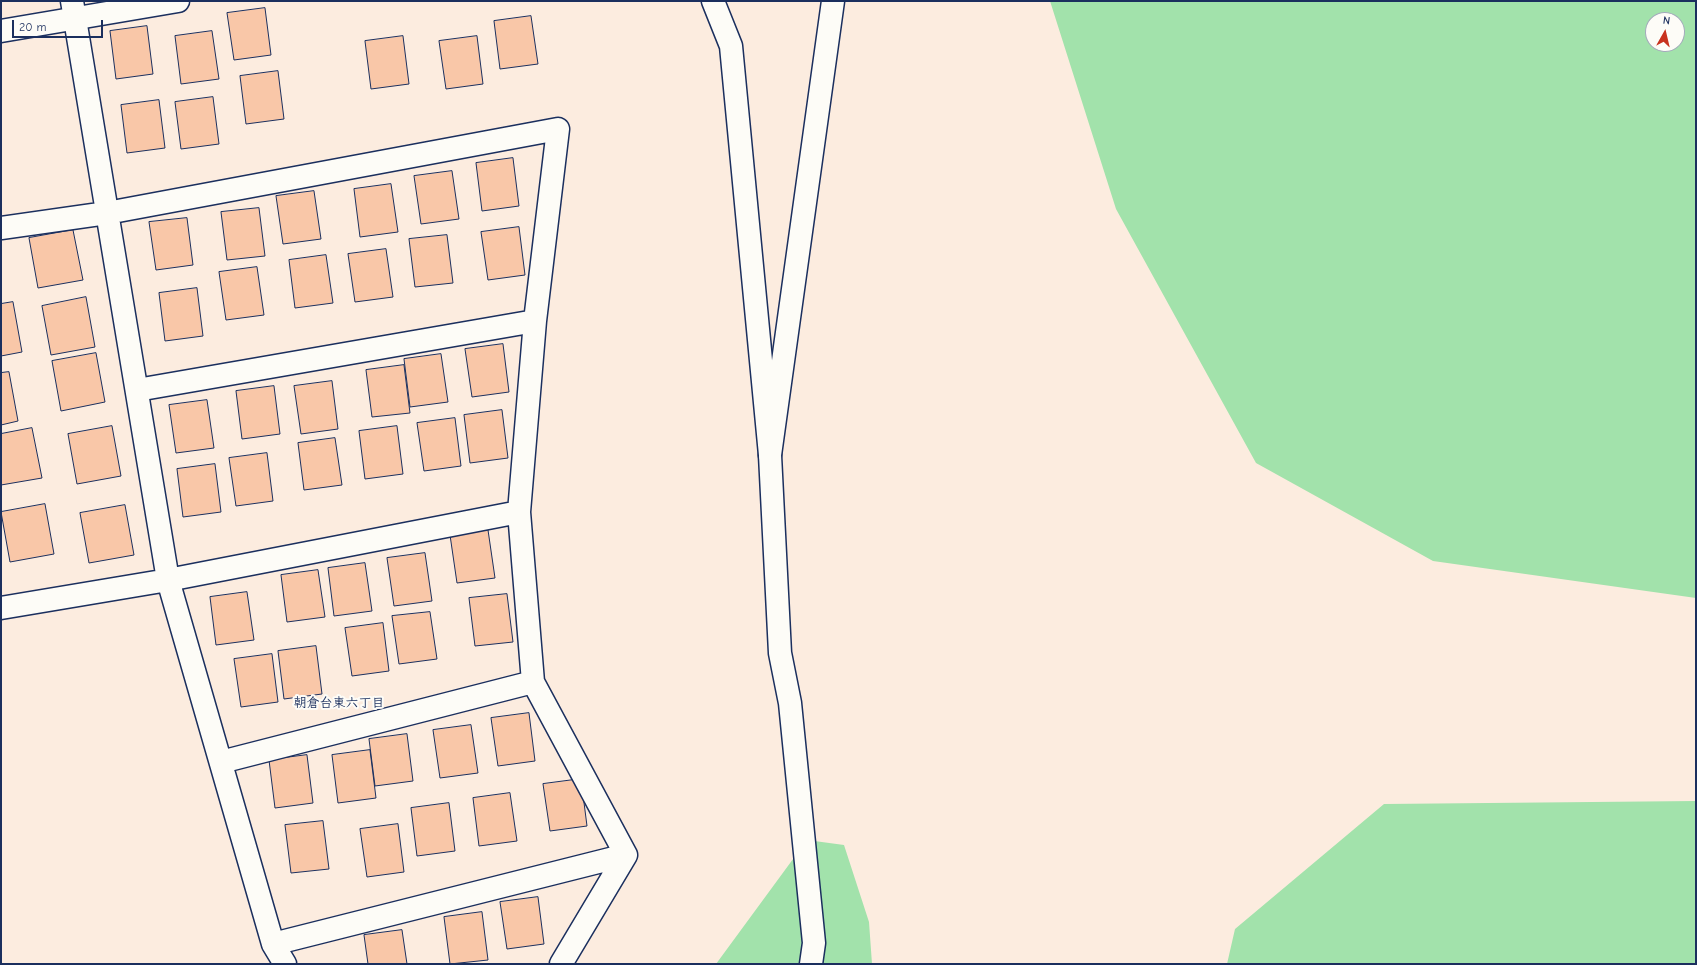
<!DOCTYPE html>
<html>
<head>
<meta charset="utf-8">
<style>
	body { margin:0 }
	#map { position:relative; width:1697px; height:965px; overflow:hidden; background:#fcecdf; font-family:"Comic Neue",sans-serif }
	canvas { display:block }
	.frame { position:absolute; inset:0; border:2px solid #1b2f5e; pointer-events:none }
	.north { position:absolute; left:1645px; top:12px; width:40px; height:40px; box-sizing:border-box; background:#fdfcf7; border:1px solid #a3aaba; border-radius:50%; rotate:8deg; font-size:11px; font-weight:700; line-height:16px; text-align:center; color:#1b2f5e }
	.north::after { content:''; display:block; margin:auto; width:14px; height:18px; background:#c8321e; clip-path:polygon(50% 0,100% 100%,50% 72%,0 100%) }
	.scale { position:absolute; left:12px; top:20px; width:91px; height:18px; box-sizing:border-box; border:2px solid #1b2f5e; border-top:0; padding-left:5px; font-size:12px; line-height:14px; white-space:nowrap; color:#1b2f5e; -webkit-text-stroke:3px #fdfcf7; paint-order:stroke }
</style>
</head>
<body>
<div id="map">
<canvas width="1697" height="965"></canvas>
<div class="frame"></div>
<div class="north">N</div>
<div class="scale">20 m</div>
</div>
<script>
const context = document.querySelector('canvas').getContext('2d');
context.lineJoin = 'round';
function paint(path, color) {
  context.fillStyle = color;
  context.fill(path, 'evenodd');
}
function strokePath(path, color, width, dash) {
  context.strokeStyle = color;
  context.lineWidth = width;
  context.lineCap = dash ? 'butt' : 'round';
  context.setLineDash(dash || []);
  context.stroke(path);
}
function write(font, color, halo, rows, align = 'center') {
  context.font = font + ' "Comic Neue","Klee One",sans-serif';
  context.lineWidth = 4;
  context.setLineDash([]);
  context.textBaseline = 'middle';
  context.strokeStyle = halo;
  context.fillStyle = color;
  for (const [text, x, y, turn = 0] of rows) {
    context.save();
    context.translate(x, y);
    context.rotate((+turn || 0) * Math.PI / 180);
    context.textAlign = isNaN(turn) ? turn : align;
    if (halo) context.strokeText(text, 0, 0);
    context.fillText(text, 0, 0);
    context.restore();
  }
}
const green = new Path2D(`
	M1050,1H1696V598L1433,561L1256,463L1116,209ZM1653,20H1677V44H1653Z
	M1696,801V964H1227L1235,929L1384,804Z
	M807,840L844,845L869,922L872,964H716Z`);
const building = new Path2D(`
	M265,8L271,55L234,60L227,13Z
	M531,16L538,64L500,69L494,21Z
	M147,26L153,74L116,79L110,31Z
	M212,31L219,79L181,84L175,36Z
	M403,36L409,84L371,89L365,41Z
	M477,36L483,84L446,89L439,41Z
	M278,71L284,119L246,124L240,76Z
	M213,97L219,144L181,149L175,102Z
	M159,100L165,148L127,153L121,105Z
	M513,158L519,206L482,211L476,163Z
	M452,171L459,219L421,224L414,176Z
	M391,184L398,232L360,237L354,189Z
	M314,191L321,239L283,244L276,196Z
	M259,208L265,256L227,260L221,212Z
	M187,218L193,265L156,270L149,222Z
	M519,227L525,275L488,280L481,232Z
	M73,230L83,280L38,288L29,238Z
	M447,235L453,283L415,287L409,239Z
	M386,249L393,297L355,302L348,254Z
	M326,255L333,303L295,308L289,260Z
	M257,267L264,315L226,320L219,272Z
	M197,288L203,336L165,341L159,293Z
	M86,297L95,347L51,355L42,306Z
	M13,302L22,352L1,356V304Z
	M503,344L509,392L472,397L465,349Z
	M96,353L105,402L61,411L52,361Z
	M441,354L448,402L410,407L404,359Z
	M404,365L410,413L372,417L366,370Z
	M9,372L18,421L1,425V373Z
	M332,381L338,429L301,434L294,386Z
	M274,386L280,434L242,439L236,391Z
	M207,400L214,448L176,453L169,405Z
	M502,410L508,458L470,463L464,415Z
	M455,418L461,466L424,471L417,423Z
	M112,426L121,476L77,484L68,434Z
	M397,426L403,474L365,479L359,431Z
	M32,428L42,478L1,485V434Z
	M335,438L342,485L304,490L298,443Z
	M267,453L273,501L236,506L229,458Z
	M215,464L221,512L183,517L177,469Z
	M45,504L54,554L10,562L1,512Z
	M125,505L134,555L89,563L80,513Z
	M488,530L495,578L457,583L450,535Z
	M425,553L432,601L394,606L387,558Z
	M365,563L372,611L334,616L328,568Z
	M318,570L325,617L287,622L281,575Z
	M247,592L254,640L216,645L210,597Z
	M507,594L513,642L475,646L469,598Z
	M430,612L437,659L399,664L392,616Z
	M383,623L389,671L352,676L345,628Z
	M316,646L322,694L284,699L278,651Z
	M272,654L278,702L241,707L234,659Z
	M529,713L535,761L498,766L491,718Z
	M471,725L478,773L440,778L433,730Z
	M407,734L413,781L375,786L369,739Z
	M370,750L376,798L338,803L332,755Z
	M307,755L313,803L275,808L269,760Z
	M581,779L587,826L550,831L543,784Z
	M510,793L517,841L479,846L473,798Z
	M449,803L455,851L417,856L411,808Z
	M323,821L329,869L291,873L285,825Z
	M398,824L404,872L367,877L360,829Z
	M538,897L544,944L507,949L500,902Z
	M482,912L488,960L450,964L444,917Z
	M402,930L407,964H368L364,935Z`);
const minor = new Path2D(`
	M72,1L168,580L273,944L285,964
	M1,228L107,213L558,129L535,321L519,512L533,682L626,855
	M137,390L535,321
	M1,608L168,580L519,512
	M221,762L533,682
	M273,944L626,855
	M561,964L626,855
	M811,964L814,943L790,703L780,653L770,455L833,1`);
const tertiary = new Path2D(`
	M713,1L731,46L770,455
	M1,31L178,1`);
const neighbourhoodNames = [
	["朝倉台東六丁目",339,703]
];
paint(green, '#a2e2ab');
paint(building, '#f9c7a8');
strokePath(building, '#1b2f5e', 1);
strokePath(minor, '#1b2f5e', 25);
strokePath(tertiary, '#1b2f5e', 25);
strokePath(minor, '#fdfcf7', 22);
strokePath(tertiary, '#fdfcf7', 22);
write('bold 13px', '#1b2f5e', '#fdfcf7', neighbourhoodNames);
</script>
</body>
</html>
